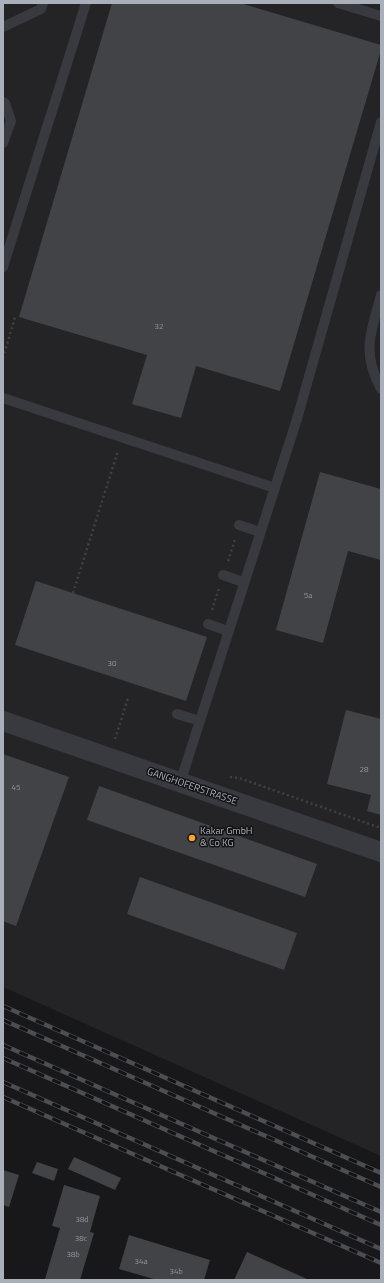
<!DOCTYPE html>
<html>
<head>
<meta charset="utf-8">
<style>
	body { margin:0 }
	#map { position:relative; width:384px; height:1283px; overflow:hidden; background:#18181a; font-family:"Titillium Web",sans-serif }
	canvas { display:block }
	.frame { position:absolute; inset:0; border:4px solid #aab0ba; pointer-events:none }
</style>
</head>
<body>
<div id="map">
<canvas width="384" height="1283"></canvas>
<div class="frame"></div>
</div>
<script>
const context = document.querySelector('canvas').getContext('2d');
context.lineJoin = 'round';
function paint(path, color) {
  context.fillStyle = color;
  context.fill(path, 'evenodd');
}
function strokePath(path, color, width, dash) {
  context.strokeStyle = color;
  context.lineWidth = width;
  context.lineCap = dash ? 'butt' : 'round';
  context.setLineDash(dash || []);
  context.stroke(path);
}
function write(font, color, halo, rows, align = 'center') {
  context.font = font + ' "Titillium Web",sans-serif';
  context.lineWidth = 3;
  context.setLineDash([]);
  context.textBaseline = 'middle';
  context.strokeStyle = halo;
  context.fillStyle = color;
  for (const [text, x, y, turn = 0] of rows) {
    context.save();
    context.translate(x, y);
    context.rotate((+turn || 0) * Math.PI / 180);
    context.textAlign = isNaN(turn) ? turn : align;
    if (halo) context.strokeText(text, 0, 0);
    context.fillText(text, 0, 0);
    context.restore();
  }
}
const built = new Path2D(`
	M3,3H381V1156L3,987Z`);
const building = new Path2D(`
	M112,3H240L381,45V50L280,391L196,366L181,418L132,404L147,355L19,317Z
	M320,472L381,489V560L348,551L323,643L276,630Z
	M36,581L207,637L186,701L15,645Z
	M346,710L381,719V815L367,811L371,795L327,784Z
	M3,754L69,777L16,926L3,921Z
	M99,786L317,864L305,897L87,820Z
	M140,877L297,933L284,970L127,914Z
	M74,1157L121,1178L115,1190L68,1169Z
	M37,1162L58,1169L54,1181L32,1173Z
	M3,1170L19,1175L9,1207L3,1205Z
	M64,1185L100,1196L90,1232L94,1233L80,1280H47L45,1279L60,1228L52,1226Z
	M129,1235L210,1260L204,1280H157L119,1269Z
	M247,1252L307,1279V1280H234Z`);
const path = new Path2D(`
	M3,358L15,317
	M228,561L235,539
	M73,593L118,451
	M212,610L219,588
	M115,739L128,698
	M230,777L239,778L381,828`);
const service = new Path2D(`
	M338,3L381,16
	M3,27L41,9L43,3
	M3,102L5,103L11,121L3,143
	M3,267L86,3
	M381,295C371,333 361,351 381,389
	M3,398L275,488
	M239,525L260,532
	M223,575L243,582
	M208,624L228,631
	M177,714L200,721
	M180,783L297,419L381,122`);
const minor = new Path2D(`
	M3,721L381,852`);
const rail = new Path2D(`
	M3,1006L381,1173
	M3,1020L381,1187
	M3,1045L381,1212
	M3,1058L381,1225
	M3,1082L381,1249
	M3,1097L381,1263`);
const markers = [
	[192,838,4,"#f6a434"]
];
const numberNames = [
	["32",159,327],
	["5a",308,596],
	["30",112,664],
	["28",364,770],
	["45",16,788],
	["38d",82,1220],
	["38c",81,1239],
	["38b",73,1255],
	["34a",141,1262],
	["34b",176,1272]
];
const streetNames = [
	["GANGHOFERSTRASSE",192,787,19]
];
const poiNames = [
	["Kakar GmbH",200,832],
	["& Co KG",200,844]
];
paint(built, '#242427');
paint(building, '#424347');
strokePath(path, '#3f4146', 2.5, [2, 3]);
strokePath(service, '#393a3f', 10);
strokePath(minor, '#393a3f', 20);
strokePath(rail, '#4c4e54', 4.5);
strokePath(rail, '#131315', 3, [9]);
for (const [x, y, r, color] of markers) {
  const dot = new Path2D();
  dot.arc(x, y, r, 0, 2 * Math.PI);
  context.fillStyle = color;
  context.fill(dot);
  strokePath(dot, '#131315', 1.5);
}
write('8px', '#90959d', null, numberNames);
write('10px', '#aab0ba', '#131315', streetNames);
write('10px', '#aab0ba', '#131315', poiNames, 'left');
</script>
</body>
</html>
